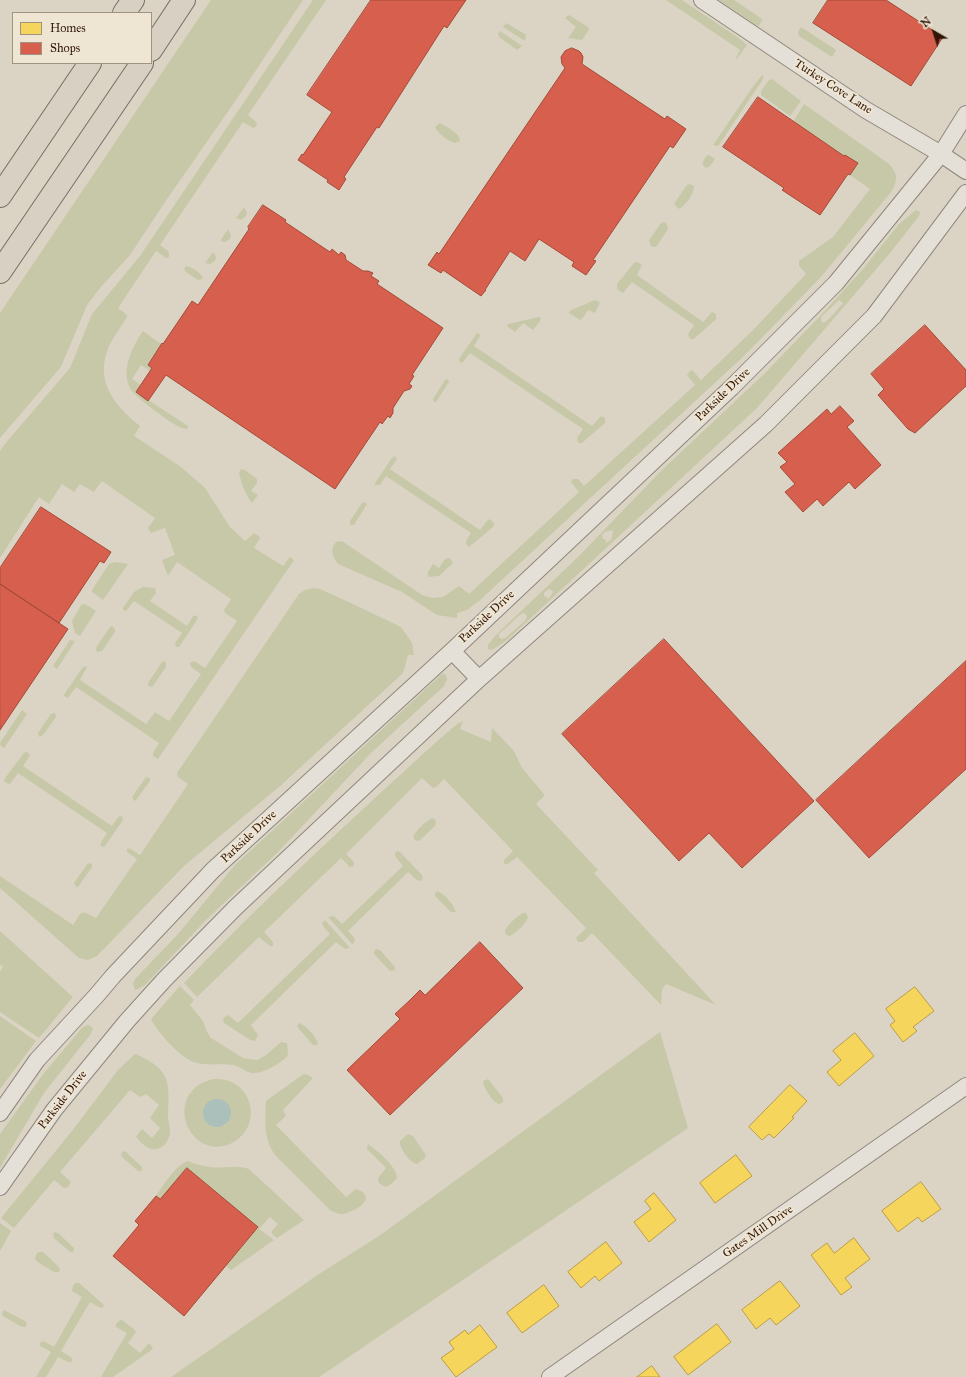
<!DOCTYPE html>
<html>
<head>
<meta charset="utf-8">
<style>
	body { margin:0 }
	#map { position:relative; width:966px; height:1377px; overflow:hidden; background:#dbd4c4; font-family:"IM FELL Great Primer",serif }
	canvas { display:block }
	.legend { position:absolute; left:12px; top:12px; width:140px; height:52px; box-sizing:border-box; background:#eee5d2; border:1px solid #a29281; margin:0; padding:5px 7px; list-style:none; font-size:12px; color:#311608 }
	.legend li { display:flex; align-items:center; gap:8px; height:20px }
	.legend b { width:20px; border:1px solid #a29281 }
	.north { position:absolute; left:914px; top:12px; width:40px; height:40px; -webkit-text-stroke:3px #eee5d2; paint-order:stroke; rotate:321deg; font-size:11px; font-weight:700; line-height:16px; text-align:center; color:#311608 }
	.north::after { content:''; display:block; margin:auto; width:14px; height:18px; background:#311608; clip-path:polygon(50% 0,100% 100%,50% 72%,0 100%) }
</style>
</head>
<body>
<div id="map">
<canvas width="966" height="1377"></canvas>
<ul class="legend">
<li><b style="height:11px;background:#f6d55c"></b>Homes</li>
<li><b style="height:11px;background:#d6604d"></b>Shops</li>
</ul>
<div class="north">N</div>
</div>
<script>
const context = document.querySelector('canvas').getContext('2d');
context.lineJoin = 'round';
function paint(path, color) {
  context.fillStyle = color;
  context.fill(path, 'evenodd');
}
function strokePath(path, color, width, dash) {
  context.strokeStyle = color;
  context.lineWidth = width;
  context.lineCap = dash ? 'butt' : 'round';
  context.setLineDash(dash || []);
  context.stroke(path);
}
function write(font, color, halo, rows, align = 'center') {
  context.font = font + ' "IM FELL Great Primer",serif';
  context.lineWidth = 4;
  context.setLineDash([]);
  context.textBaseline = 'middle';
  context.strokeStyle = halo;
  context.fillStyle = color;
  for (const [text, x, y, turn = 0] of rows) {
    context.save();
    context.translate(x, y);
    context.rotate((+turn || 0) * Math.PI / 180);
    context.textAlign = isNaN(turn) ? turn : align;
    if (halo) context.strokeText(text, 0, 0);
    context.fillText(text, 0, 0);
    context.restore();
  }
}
const green = new Path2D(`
	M211,0H303L236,100L167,199L130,255L100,288L87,305L61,367L0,438V313Z
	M313,0H326L248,115L256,122L257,126L253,128L243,122L160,245L168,251L169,254V257L166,258L156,251L118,308L127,315V317C121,327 114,336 109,346C94,381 114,405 140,426L134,436L181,467L205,488L230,527L245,541L254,533L259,536L260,538L254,548L283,566L290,557L294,560L158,759L153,756V753L159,743L76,687L68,698L64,696L65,693L83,667L86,666L87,667L80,680L146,724L155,712L169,721L201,674L191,667L190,663L194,661L205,668L237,621L225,613L224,610L231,599L177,562L168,576L162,560L175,555L165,528L151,533L148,528L155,518L102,481L94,492L80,484L74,492L62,484L49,504L39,497L0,558V451L4,445L70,368L92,314L140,256Z
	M666,0H682L740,39L747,45L736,60V58L740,50Z
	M719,0H734L762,19V20L759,26L756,25Z
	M569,15L588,27L589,30L582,40L568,38L576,27L565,18Z
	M506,23L525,34L526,36L525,41L503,27Z
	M801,27L836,50L832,57L799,36L798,32Z
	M500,31L522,46L517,50L499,37L498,34Z
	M763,74V79L719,145L717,146L713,145L754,85Z
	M772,79L801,101L790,116L761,95V91L769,80Z
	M804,104L888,163C898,174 898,178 892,191L821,277L745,355L479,601L467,610L457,613V618L437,615L402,592L338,564C332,557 330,549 336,542L342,541L422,595L433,598L443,597L459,586L469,594L579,492L571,482L573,479H578L584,486L695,385L687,375L691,370L693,371L701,380L753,330L806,274L799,266V261L833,237L870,189L850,175L858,163L845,155L844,156L793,122Z
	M439,123L442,124C448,128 460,133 460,141L455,143C448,141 439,134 435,128Z
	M709,155L715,159L710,166L706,168L702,164L706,156Z
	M689,184L694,186C694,194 686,205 679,209L674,204L686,186Z
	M244,207L247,212L246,216L241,220L236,218Z
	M916,210L920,212L919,216L890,253L757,408L507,640L492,650L488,649V645L496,635L578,557L662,470L764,374L821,315L863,269L899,224ZM839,300L843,303L831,317L824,323L821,321V317ZM612,530L613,532L611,540L605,543L606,540L603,539L602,535L605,532ZM549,589L553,591L552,594L549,598H547L544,595V593ZM524,613L527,616L526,620L505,638L501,639L499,637V634L521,614Z
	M664,222L667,224L668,229L657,246L654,247L651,246L649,240L661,223Z
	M228,229L231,235L230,239L225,242L220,241Z
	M213,252L216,257L215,261L210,264L205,263Z
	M637,262L642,265L637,275L703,322L712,312L716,314V319L694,339H690L688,334L694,325L632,282L623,293L617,289V284L634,263Z
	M186,266C192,267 202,273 203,279L198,280L186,272L184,269Z
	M595,300L600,302L595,313L588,310L582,319L580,320L569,313L571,310Z
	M539,317L541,319L540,321L533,330L523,323L515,332L507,326L508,324Z
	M143,331L161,344L148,364L152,368L150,371L141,365L132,379L141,385L136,392L188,426L187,429C177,428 167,419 158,413C151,408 138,398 132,391C119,373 132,347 143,331Z
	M477,333L480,334V336L474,346L592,426L601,416L605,418V423L582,443H578L577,438L583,429L470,353L463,362L460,363L459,359Z
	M448,379L449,382L436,402H434L433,399L445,380Z
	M395,456L397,459L390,469L480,530L487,521L490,519L494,523L493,527L469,547L466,544L467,539L471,533L386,476L380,485H375V483L392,458Z
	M241,469L245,470L257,479V483L251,491L258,495L252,503C245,494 242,485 239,473Z
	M365,502L367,504L354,525H350V521L362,503Z
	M448,558H450L453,563L439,576L428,577V572L433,564L439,568L445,559Z
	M115,562L128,564L103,600L92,592V590L109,564Z
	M143,587L155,588L156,593L150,601L187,626L194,615L198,617L197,620L179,647H176L175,643L182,633L134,601L126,611L123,610V608L134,592Z
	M313,588L320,589L353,604L401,627L412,643L414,655H408L404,670L402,674L279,787L184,866L97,956L88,960L79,958L0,888V876L73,925C83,911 79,909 96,918L137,859L127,852V849L129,848L140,855L188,784L178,777L177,773L299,594L305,590Z
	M82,604H85L96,611L80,636L75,633L72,621Z
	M112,626L115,629V632L102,651L97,652L96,649L97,646L110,627Z
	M70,640L75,641L57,669L53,666Z
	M164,661L166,663V667L153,686L150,687L148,685V683L162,662Z
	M442,674H445C449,679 446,681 444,686L372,752L278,852L206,920L145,985L138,989L135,990L133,983L136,978L178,934L235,865Z
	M22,710L27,714L4,748L1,746L0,743Z
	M55,713L56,717L43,735L39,737L38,733L51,714Z
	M463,721L460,729L491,742L492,728L514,751L522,768L544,794V796L536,804L598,870L594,873L716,1005L666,984L662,989L661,1005L592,933L583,942H578L576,938L586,928L517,857L508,864H504V860L513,851L444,779L436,787L433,788L422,778L346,854L354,862V866L350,867L341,858L264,932L273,942V946H270L259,937L197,997L184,983C264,899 350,821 435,743L456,725Z
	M27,752L30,755L23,766L112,826L118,817L122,816L123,820L105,846L102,847L100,844L107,833L18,773L10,784L6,783L4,781L5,778L24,753Z
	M146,777L150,778V781L136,800L134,801L132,797Z
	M432,818L436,820L435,826L419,841L415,840L413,837C417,829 425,822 432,818Z
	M397,851L400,852L422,875L423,878L421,881L417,880L408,872L348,931L355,939L353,945L328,917L334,916L342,924L403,866L395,856V853Z
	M88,863L92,864V867L78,887H76L74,883Z
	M437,891C444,893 454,905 456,912H451L435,896V893Z
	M523,913H526L528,917C526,924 517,932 510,936L506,935L505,931C508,924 516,917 523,913Z
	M325,920L350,948L345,949L336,942L251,1025L258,1035L255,1041L250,1040L224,1023L223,1018L228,1015L238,1023L330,934L323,926L322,923Z
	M0,931L73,997L39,1038L0,1012V972L3,966L0,965Z
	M376,949L380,950L395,967V970L390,971L374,954V952Z
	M180,986L194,1000L190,1005L203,1021L207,1032L211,1038L243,1058L257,1060L266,1055L281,1042L287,1043L288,1055C282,1063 261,1075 251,1073C245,1071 240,1067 234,1065C222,1063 209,1066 197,1063C183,1061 157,1032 151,1019Z
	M0,1016L36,1041L0,1089Z
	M299,1023C306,1025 317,1037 318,1044L317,1045H313L298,1028L297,1026Z
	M87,1025L91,1026L93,1029L90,1035L44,1093L0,1168V1134L44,1073L82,1028Z
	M660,1032L688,1128L319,1377H171L319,1274L379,1236Z
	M135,1054C146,1058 162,1067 166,1079C170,1091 168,1103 168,1116C168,1121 170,1126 170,1131C170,1143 159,1154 147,1147C143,1145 139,1140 136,1137L142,1129L152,1138L160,1128L150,1118L159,1105L146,1094L140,1097L130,1090L60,1172L71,1182L68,1187L64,1188L54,1180L14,1228L1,1218L72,1131L118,1070Z
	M305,1074L308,1075L313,1078L283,1110L286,1116L276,1125L346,1197L356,1189L363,1192C364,1194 366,1196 366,1198C366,1206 346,1215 339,1214C336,1213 332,1211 330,1210L276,1156C263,1140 265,1120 266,1101L302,1075Z
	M214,1079C218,1079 222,1079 226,1080C244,1085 254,1103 250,1120C248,1130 241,1138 232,1143C194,1162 164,1104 202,1083C205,1081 210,1080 214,1079ZM211,1100L230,1119L224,1126L204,1107Z
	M488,1079L503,1098V1102C500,1104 499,1105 497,1103C492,1101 483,1086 483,1081Z
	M408,1134L413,1136L426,1155L425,1158L417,1164C410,1163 399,1148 400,1141Z
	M368,1144C377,1151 396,1165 397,1178L391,1184L386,1187C381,1185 378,1184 378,1178L386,1168L367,1149Z
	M123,1151L126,1152L142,1167V1169L141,1171H138L122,1157L121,1155Z
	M188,1161C195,1164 202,1166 210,1167C223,1169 236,1164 249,1169L304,1220L277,1238L272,1234V1231L278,1224L270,1217L259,1229L274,1240L231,1270L226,1266L258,1227L187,1168L160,1199L156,1196C164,1185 175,1165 188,1161Z
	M0,1223L11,1231L0,1251Z
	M55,1232L58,1233L74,1248L73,1252H70L54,1238L53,1234Z
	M40,1252H43L58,1266L60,1269L59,1272H54L36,1261L35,1258L37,1253Z
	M75,1283H79L103,1304L104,1306L101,1308L90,1302L61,1351L71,1357L72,1359V1362H68L58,1357L46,1377H36L51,1352L40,1346V1343L43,1341L54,1347L82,1297L72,1291L73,1286Z
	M4,1310L25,1321L27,1324L26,1327H22L3,1316L2,1313Z
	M120,1320H122L135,1330L136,1332L128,1343L140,1353L148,1344H150L153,1349L113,1377H101L127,1333L116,1327V1324Z`);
const water = new Path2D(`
	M203 1113a14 14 0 1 1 28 0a14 14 0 1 1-28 0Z`);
const homes = new Path2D(`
	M915,987L934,1011L913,1027L917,1031L903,1042L890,1025L895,1021L886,1009Z
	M855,1033L874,1056L839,1086L827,1072L841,1060L833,1051Z
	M790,1085L807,1101L792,1117L794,1118L774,1138L769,1134L762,1140L749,1127Z
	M736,1155L752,1176L715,1203L700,1183Z
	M921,1182L941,1209L922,1222L918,1217L898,1232L882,1211Z
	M654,1193L676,1220L649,1242L634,1222L651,1209L645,1201Z
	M854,1238L870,1259L845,1278L852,1287L841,1295L811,1255L827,1243L834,1253Z
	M606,1242L622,1263L599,1281L595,1276L581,1288L568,1272Z
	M780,1281L800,1306L776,1325L770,1318L756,1329L742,1310Z
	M544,1285L559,1306L522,1333L507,1313Z
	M717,1324L731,1342L688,1375L674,1357Z
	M480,1325L497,1347L456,1377L441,1358L454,1349L449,1342L465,1330L468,1334Z
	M652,1366L660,1377H637Z`);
const shops = new Path2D(`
	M371,0H466L447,28L444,26L379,128L377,127L344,177L346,179L339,190L327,182L328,180L298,160L302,154L303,155L332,112L307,95Z
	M828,0H886L943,37L911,86L813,23Z
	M572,48L579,51L581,53L583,57L582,64L665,119L667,116L686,129L673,148L670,146L593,260L596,261L586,275L572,266L574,262L539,239L525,261L510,251L485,290H486L481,296L443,270L441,273L428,265L437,252L439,254L565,68L562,64L561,57L565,51Z
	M758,97L844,156L845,155L858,163L850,175L848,174L820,215L782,190L784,188L723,147Z
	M263,205L286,220L285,222L330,252L332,249L339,255L341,252L345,255L346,260L363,271H368L373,273L371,276L379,281L377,284L443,328L412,375L414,376L409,384L412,386L410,389L404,391L393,408V413L390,418L388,416L382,424L380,422L335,489L166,375L148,401L136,392L152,368L148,365L162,343L163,344L192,301L198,305L249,229L248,227Z
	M925,325L966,370V386L915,433L908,429L878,395L884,389L871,374Z
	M840,406L854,421L847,427L881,465L855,489L849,482L823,506L817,499L803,512L785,492L795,484L780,467L787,462L778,453L827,409L831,414Z
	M41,507L111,552L104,563L100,561L59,623L0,584V568Z
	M0,584L68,629L0,730Z
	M664,639L814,801L742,868L709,833L679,861L562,734Z
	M966,661V769L869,858L816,800Z
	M480,942L523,988L390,1115L347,1070L400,1019L395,1014L409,1001L420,990L425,995Z
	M187,1168L258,1227L184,1316L113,1256L139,1225L135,1221L156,1196L160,1199Z`);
const minor = new Path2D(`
	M702,0L866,110L941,154L966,171
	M452,651L479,679
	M0,1113L37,1060L97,995L113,976L213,870L452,651L731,388L836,283L941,154L966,114
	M0,1187L54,1110L127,1021L164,980L236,907L479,679L766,424L874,316L966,193
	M550,1377L966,1086`);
const highway = new Path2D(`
	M124,13L133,0
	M151,50L184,0
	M0,196L90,63
	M0,272L142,63`);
const streetNames = [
	["Turkey Cove Lane",833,87,33],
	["Parkside Drive",723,395,-44],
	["Parkside Drive",487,617,-43],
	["Parkside Drive",249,837,-43],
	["Parkside Drive",63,1100,-52],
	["Gates Mill Drive",758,1232,-35]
];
paint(green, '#c6c8a7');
paint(water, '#abc0ba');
paint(homes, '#f6d55c');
strokePath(homes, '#bb9c43', 1);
paint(shops, '#d6604d');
strokePath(shops, '#a44a38', 1);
strokePath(minor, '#8f877c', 18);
strokePath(highway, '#766e64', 24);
strokePath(minor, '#e4e0d8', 16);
strokePath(highway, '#d7d0c3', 22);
write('12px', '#311608', '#eee5d2', streetNames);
</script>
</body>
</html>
